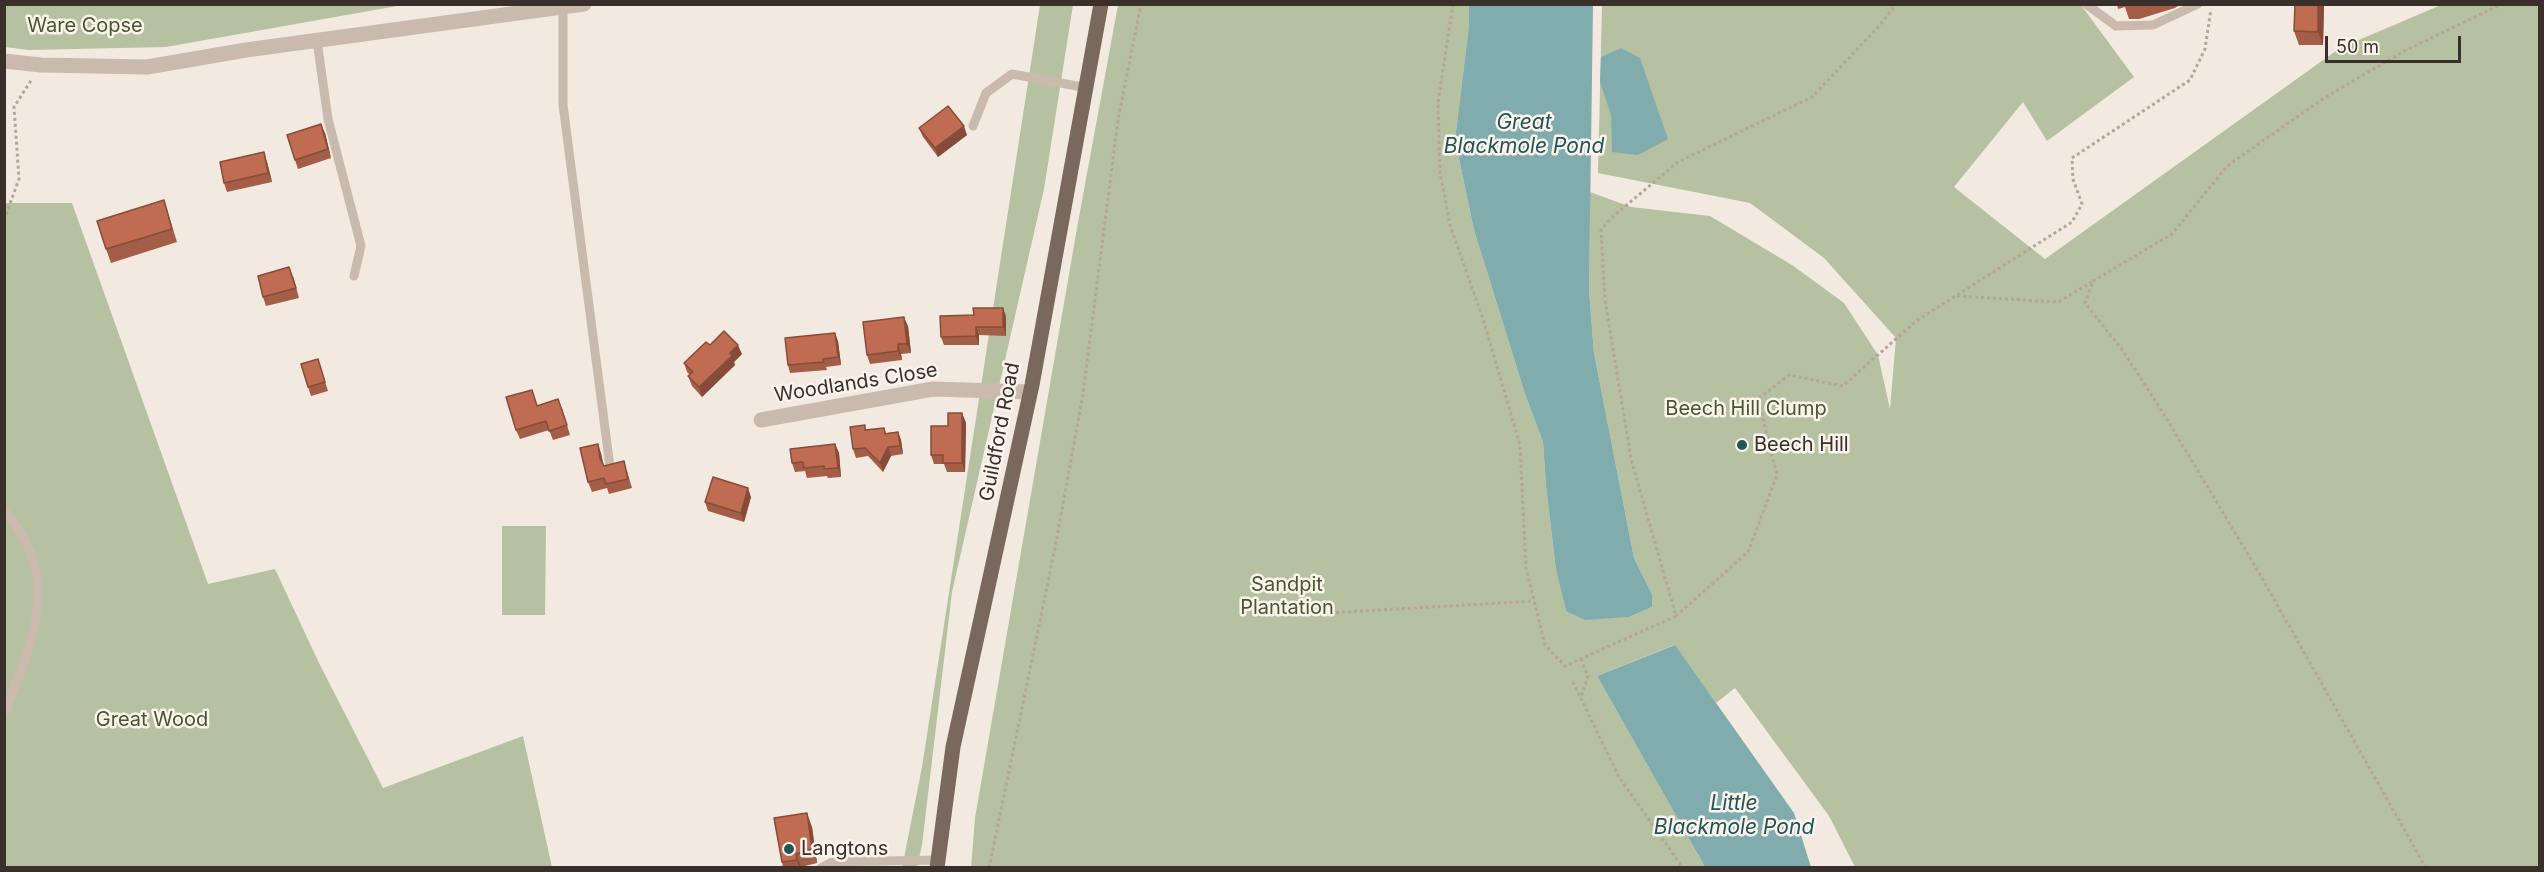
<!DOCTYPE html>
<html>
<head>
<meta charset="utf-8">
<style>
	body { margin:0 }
	#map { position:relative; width:2544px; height:872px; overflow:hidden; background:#f2eae1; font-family:Inter,sans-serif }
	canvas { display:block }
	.frame { position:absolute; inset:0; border:6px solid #392f2b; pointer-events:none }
	.scale { position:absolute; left:2325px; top:36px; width:136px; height:27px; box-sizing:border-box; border:3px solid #392f2b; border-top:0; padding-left:8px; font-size:18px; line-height:21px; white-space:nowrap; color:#392f2b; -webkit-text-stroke:4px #faf4ed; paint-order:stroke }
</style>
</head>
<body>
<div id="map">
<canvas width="2544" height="872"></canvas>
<div class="frame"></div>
<div class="scale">50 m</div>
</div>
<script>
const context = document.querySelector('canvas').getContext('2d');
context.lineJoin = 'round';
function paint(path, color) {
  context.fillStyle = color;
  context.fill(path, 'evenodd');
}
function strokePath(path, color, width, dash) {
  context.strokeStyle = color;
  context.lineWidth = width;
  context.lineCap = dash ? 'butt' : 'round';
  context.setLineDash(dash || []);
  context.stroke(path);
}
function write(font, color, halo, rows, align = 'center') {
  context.font = font + ' Inter,sans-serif';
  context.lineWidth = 5;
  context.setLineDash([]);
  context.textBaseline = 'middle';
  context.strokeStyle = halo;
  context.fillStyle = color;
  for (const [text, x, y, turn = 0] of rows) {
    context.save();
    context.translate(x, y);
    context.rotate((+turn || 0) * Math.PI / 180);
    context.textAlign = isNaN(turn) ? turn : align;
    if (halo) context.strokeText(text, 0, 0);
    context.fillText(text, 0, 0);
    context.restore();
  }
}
const green = new Path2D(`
	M5,4H403V5L166,47L29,50L5,47Z
	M1040,5H1073L1044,189L952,592L922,845L917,867L902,868L922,767Z
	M1118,5H1469V25L1455,140L1474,230L1525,394L1543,442L1546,486L1556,570L1566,611L1629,617L1652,607V594L1634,558L1594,353L1589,290L1590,192L1631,207L1710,216L1792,265L1844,303L1878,355L1890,409L1896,338L1824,258L1750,203L1598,173L1602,5H2081L2134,77L2047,141L2023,102L1954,187L2045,259L2340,48L2441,5H2539V867H1855L1829,816L1735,688L1716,703L1674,645L1597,676L1705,867L971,868L975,818L1077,228Z
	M5,203H72L208,584L275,569L319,663L383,788L523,736L552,867L5,868Z
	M502,526H546L545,615H502Z`);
const water = new Path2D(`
	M1469,5H1593L1589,290L1594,353L1634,558L1652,594V607L1629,617L1585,620L1566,611L1556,570L1546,486L1543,442L1525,394L1474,230L1455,140L1469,25Z
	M1621,48L1640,58L1668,139L1638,155L1612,152L1611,115L1600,82L1601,57Z
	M1675,645L1794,813L1811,867H1705L1597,676Z`);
const path = new Path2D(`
	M1453,4L1438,103L1440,173L1450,225L1483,319L1520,445L1526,568L1545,645L1565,666L1676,616L1631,459L1605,300L1601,230L1610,219L1678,162L1812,97L1881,24L1896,4
	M4,220L19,179L14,107L32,79
	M1957,296L2058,302L2092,282
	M1312,614L1534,601
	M1676,616L1748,552L1777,475L1758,399L1789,375L1843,386L1916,321L2072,222L2082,204L2073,179L2072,158L2190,80L2205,49L2211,9
	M1581,659L1588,676L1581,697
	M1573,682L1619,777L1683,868
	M989,868L1055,548L1083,394L1118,120L1141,4
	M2426,868L2258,571L2162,411L2123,351L2085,303L2093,281L2172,234L2227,166L2324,98L2406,50L2502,4`);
const service = new Path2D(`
	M2086,4L2116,26L2153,25L2198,4
	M563,8V105L610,467
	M317,41L328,119L361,246L354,276
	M973,126L986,93L1012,74L1088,88
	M4,510C13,522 23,535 29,549C53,602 24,663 4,714
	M821,868L832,862L938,860`);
const minor = new Path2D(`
	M4,61L41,65L147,67L246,50L584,4
	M761,420L933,389L1030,392`);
const primary = new Path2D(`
	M937,868L953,747L1032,385L1101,4`);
const wall = new Path2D(`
	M2117,4H2181L2175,8L2139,19H2129L2125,7L2118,9Z
	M2324,4L2323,45H2299L2294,31Z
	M919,128L967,135L938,157L923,137Z
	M325,133L331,158L298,169L295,160Z
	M267,162L272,182L227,192L224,183Z
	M164,200L177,242L111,263L106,249Z
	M293,276L299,298L266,306L263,297Z
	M1006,316V336L979,335V345H944L941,337Z
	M908,326L911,353L901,354L902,360L870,364L867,355Z
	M838,341L841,365L826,367L827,370L790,373L788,365Z
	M710,345L742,354L734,362L735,365L702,397L692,386L688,376L690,375L687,372L684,363Z
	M321,368L328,391L311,396L308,387Z
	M538,405L562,408L570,435L553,440L549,430L520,439L516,430Z
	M962,413L966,423L965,472H947L944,464H934L931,455L948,426Z
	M884,428L886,433L898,432L901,440L903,454L891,456L883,472L868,456L856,458L853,449L866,430Z
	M835,444L839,453L841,477L828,478L827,476L807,478L805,471L795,472L792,463Z
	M601,453L604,466L627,471L632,488L609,494L607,488L592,492L588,482Z
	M751,497L744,522L708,511L705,502Z
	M812,827L817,863L801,867H783L782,862Z`);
const shadedWall = new Path2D(`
	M2318,4H2324L2323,45L2318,32Z
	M321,124L325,133L331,158L328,149Z
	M964,126L967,135L938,157L935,148Z
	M264,152L267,162L272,182L268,173Z
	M1003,308L1006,316V336L1003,327Z
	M904,317L908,326L911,353L907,344Z
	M976,327L979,335V345L976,336Z
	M835,333L838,341L841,365L838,357Z
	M898,344L901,354L902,360L898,351Z
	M738,345L742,354L734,362L735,365L702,397L699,387Z
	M962,413L966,423L965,472L962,463Z
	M898,432L901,440L903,454L900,446Z
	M598,444L601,453L603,468L600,459Z
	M835,444L839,453L841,477L838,468Z
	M888,447L891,456L883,472L880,463Z
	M748,488L751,497L744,522L741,513Z
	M807,813L812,827L817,863L812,849Z
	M796,854L801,867H799L797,860Z`);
const building = new Path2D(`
	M2295,4H2318V32L2294,31Z
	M948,106L964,126L935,148L919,128Z
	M321,124L328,149L295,160L287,135Z
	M264,152L268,173L224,183L220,162Z
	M164,200L172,229L106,249L97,221Z
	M289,267L296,288L263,297L258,276Z
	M973,308H1003V327H976V336L941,337L940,316L974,315Z
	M904,317L907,344H898V351L867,355L863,322Z
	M724,331L738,345L730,353L732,356L699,387L688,376L693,372L684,363L706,342L710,345Z
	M835,333L838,357L823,359L824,362L788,365L785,338Z
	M318,359L325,382L308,387L301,364Z
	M532,390L537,406L558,399L567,425L549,431L546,421L516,430L506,397Z
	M948,413H962V463H943V455H931V426H948Z
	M865,425V430L884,428L885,434L898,432L900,446L888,447L880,463L865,448L853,449L850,427Z
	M598,444L600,459L604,466L624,461L628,479L606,484L604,478L588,482L580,448Z
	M835,444L838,468L824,469V466L804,468L803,462L792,463L790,449Z
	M713,477L748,488L741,513L705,502Z
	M807,813L812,849L796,854L797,860L782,862L774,818Z`);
const markers = [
	[1742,445,6,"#235558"],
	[789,849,6,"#235558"]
];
const parkNames = [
	["Ware Copse",85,26],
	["Beech Hill Clump",1746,409],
	["Sandpit",1287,585],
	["Plantation",1287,608],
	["Great Wood",152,720]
];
const streetNames = [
	["Woodlands Close",856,383,-9],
	["Guildford Road",1000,432,-79]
];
const poiNames = [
	["Beech Hill",1754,445],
	["Langtons",801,849]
];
const waterNames = [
	["Great",1524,123],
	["Blackmole Pond",1524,147],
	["Little",1734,804],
	["Blackmole Pond",1734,828]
];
paint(green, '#b6c1a1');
paint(water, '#81acae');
strokePath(path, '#b6a497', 3, [3, 3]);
strokePath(service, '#cabaad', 9);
strokePath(minor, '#cabaad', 15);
strokePath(primary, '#7a675d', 15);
paint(wall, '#a45d47');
paint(shadedWall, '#864c39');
paint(building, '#bf6c52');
strokePath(building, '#864c39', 1.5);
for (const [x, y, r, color] of markers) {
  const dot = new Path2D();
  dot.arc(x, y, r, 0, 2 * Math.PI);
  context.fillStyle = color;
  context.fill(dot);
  strokePath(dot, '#faf4ed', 2);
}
write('20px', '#485630', '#faf4ed', parkNames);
write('20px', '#392f2b', '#faf4ed', streetNames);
write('20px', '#392f2b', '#faf4ed', poiNames, 'left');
write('italic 21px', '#235558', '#faf4ed', waterNames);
</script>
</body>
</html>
